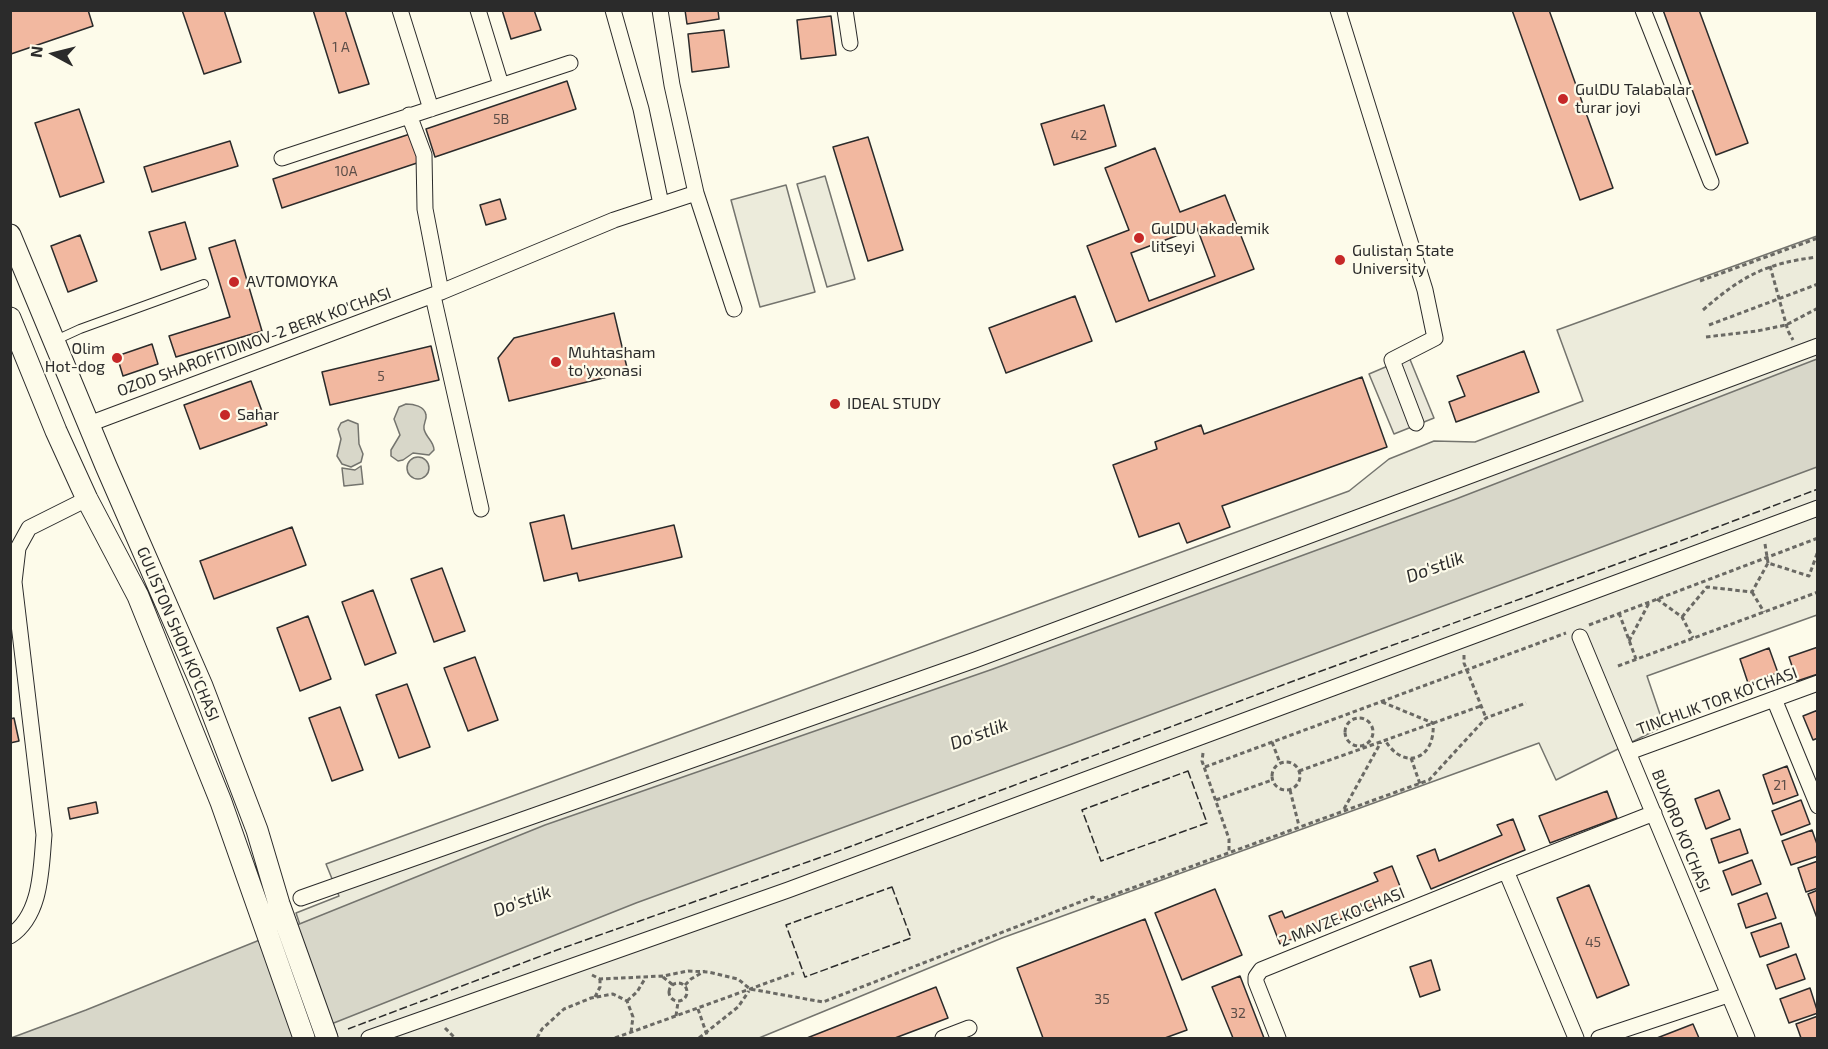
<!DOCTYPE html>
<html>
<head>
<meta charset="utf-8">
<style>
	body { margin:0 }
	#map { position:relative; width:1828px; height:1049px; overflow:hidden; background:#fdfbea; font-family:"Exo 2",sans-serif }
	canvas { display:block }
	.frame { position:absolute; inset:0; border:12px solid #2b2b2b; pointer-events:none }
	.north { position:absolute; left:24px; top:24px; width:60px; height:60px; -webkit-text-stroke:4px #fdfbea; paint-order:stroke; rotate:277deg; font-size:16px; font-weight:700; line-height:24px; text-align:center; color:#2b2b2b }
	.north::after { content:''; display:block; margin:auto; width:21px; height:27px; background:#2b2b2b; clip-path:polygon(50% 0,100% 100%,50% 72%,0 100%) }
</style>
</head>
<body>
<div id="map">
<canvas width="1828" height="1049"></canvas>
<div class="frame"></div>
<div class="north">N</div>
</div>
<script>
const context = document.querySelector('canvas').getContext('2d');
context.lineJoin = 'round';
function paint(path, color) {
  context.fillStyle = color;
  context.fill(path, 'evenodd');
}
function strokePath(path, color, width, dash) {
  context.strokeStyle = color;
  context.lineWidth = width;
  context.lineCap = dash ? 'butt' : 'round';
  context.setLineDash(dash || []);
  context.stroke(path);
}
function write(font, color, halo, rows, align = 'center') {
  context.font = font + ' "Exo 2",sans-serif';
  context.lineWidth = 4.5;
  context.setLineDash([]);
  context.textBaseline = 'middle';
  context.strokeStyle = halo;
  context.fillStyle = color;
  for (const [text, x, y, turn = 0] of rows) {
    context.save();
    context.translate(x, y);
    context.rotate((+turn || 0) * Math.PI / 180);
    context.textAlign = isNaN(turn) ? turn : align;
    if (halo) context.strokeText(text, 0, 0);
    context.fillText(text, 0, 0);
    context.restore();
  }
}
const green = new Path2D(`
	M825,176L855,279L827,287L797,184Z
	M786,185L815,292L760,307L731,200Z
	M1817,236V615L1647,676L1664,726L1556,780L1539,743L1002,938L759,1038H338L296,913L339,896L326,864L1349,491L1389,459L1434,441L1475,442L1583,401L1557,330Z`);
const parking = new Path2D(`
	M1409,357L1434,418L1394,434L1369,374Z`);
const water = new Path2D(`
	M1817,359V467L1072,744L636,903L296,1038H11L86,1010L545,825L993,669L1456,499Z
	M406,404C413,404 425,406 426,415C427,419 423,424 424,429C426,438 434,441 434,450L429,455L413,453L403,460L398,461L391,456V450L400,435L394,419L399,407Z
	M348,420L358,424L359,444L363,454L361,462L351,467L342,464L337,456L341,439L338,429L341,423Z
	M407 468a11 11 0 1 1 22 0a11 11 0 1 1-22 0Z
	M361,466L363,484L344,486L342,468L355,470Z`);
const building = new Path2D(`
	M10,10H88L93,26L11,54Z
	M182,10H224L241,62L204,74Z
	M313,10H345L369,84L339,93Z
	M502,10H534L541,30L511,39Z
	M685,10H718L719,19L687,24Z
	M1512,10H1549L1613,188L1580,200Z
	M1663,10H1699L1748,143L1716,155Z
	M831,16L836,55L801,59L797,20Z
	M724,30L729,67L692,72L688,34Z
	M567,81L576,109L435,157L426,129Z
	M1104,105L1116,146L1054,165L1041,124Z
	M79,109L104,182L60,197L35,123Z
	M410,134L420,162L282,208L273,179Z
	M868,137L903,250L868,261L833,147Z
	M230,141L238,166L152,192L144,167Z
	M1155,148L1180,212L1225,195L1254,269L1116,322L1087,246L1129,230L1105,168ZM1197,228L1215,276L1149,301L1131,253Z
	M500,199L506,219L486,225L480,205Z
	M185,222L196,259L161,270L149,232Z
	M80,235L97,281L68,292L51,246Z
	M235,240L262,331L176,357L169,336L230,317L209,248Z
	M1075,296L1092,341L1006,373L989,328Z
	M614,313L628,372L509,401L498,358L514,338Z
	M152,344L158,364L123,376L117,356Z
	M431,346L439,380L330,405L322,372Z
	M1524,351L1539,392L1456,422L1449,402L1465,396L1457,376Z
	M1362,377L1387,447L1222,506L1230,527L1187,543L1179,523L1139,537L1113,465L1157,449L1155,442L1201,425L1204,434Z
	M251,381L267,425L200,449L184,405Z
	M564,515L572,549L674,525L682,557L579,581L577,573L544,581L530,523Z
	M292,527L306,565L214,599L200,561Z
	M442,568L465,631L434,642L411,579Z
	M373,590L396,653L365,665L342,602Z
	M308,616L331,679L300,691L277,628Z
	M1818,647V674L1797,681L1789,657Z
	M1769,648L1778,673L1748,683L1740,659Z
	M475,657L498,720L468,731L444,668Z
	M407,684L430,747L399,758L376,695Z
	M340,707L363,770L332,781L309,718Z
	M1818,710V738L1813,740L1803,716Z
	M14,718L19,741L10,743V719Z
	M1787,766L1798,795L1773,804L1763,775Z
	M1719,790L1730,819L1706,829L1695,799Z
	M1607,791L1617,818L1550,843L1539,816Z
	M1801,800L1810,824L1781,835L1772,811Z
	M96,802L98,813L70,819L68,808Z
	M1513,819L1525,850L1431,889L1417,856L1435,849L1439,861L1502,835L1497,825Z
	M1740,829L1748,853L1719,863L1711,839Z
	M1812,830L1818,847V856L1791,865L1782,841Z
	M1752,860L1761,884L1732,895L1723,871Z
	M1818,861V888L1806,892L1798,868Z
	M1392,866L1403,894L1280,944L1269,916L1282,911L1285,918L1378,881L1374,873Z
	M1589,885L1629,985L1597,998L1557,898Z
	M1215,889L1242,955L1182,980L1155,913Z
	M1818,890V918H1817L1808,894Z
	M1767,893L1776,918L1746,928L1738,904Z
	M1145,919L1187,1030L1165,1038H1043L1017,968Z
	M1781,923L1789,947L1760,957L1751,933Z
	M1796,954L1805,979L1776,989L1767,965Z
	M1431,960L1440,990L1420,997L1410,967Z
	M1240,976L1264,1038H1233L1212,987Z
	M936,987L948,1018L895,1038H807Z
	M1810,988L1818,1013L1789,1023L1780,999Z
	M1818,1016V1038H1801L1796,1024Z
	M1693,1024L1699,1038H1657Z`);
const path = new Path2D(`
	M1770,266L1788,331L1793,340
	M1700,281L1818,238
	M1703,310C1742,276 1766,263 1818,257
	M1709,325L1818,284
	M1706,337L1757,331L1786,325L1818,308
	M1765,544L1768,563
	M1752,592L1764,612
	M1657,599L1682,617L1693,638
	M1619,613L1636,659
	M1682,617L1707,587L1752,592L1768,563L1809,576L1818,551
	M1589,625L1818,538
	M1629,641L1649,603
	M1464,655V663L1486,718
	M1618,666L1818,592
	M1382,702L1433,723C1436,759 1404,772 1385,740
	M1345 732a14 14 0 1 1 28 0a14 14 0 1 1-28 0Z
	M1272,742L1280,763
	M1203,753L1202,761L1229,839V851
	M1411,758L1420,784
	M1272 776a14 14 0 1 1 28 0a14 14 0 1 1-28 0Z
	M1205,767L1566,633
	M1299,771L1481,706
	M1290,790L1299,826
	M1216,800L1272,780
	M1344,809L1381,742
	M592,975L600,979L663,976L688,971L708,972L738,979L750,989L823,1002L1093,897L1099,900L1429,780L1486,718L1526,703
	M663,977L673,985
	M669 992a9 9 0 1 1 18 0a9 9 0 1 1-18 0Z
	M685,985L691,979L705,971
	M595,997L600,987V979
	M627,1001L637,992L646,977
	M698,1009L708,1038
	M676,1016L678,1002
	M445,1028L455,1038
	M537,1038L542,1029L564,1009L591,998L613,994L627,1001L633,1017L631,1032
	M615,1038L794,973
	M699,1038L738,1007L749,991`);
const lane = new Path2D(`
	M56,340L80,329L204,284`);
const street = new Path2D(`
	M400,10L431,109
	M478,10L501,85
	M613,10L641,109L661,204
	M845,10L850,43
	M1338,10L1425,290L1435,338L1392,360L1416,423
	M1643,10L1711,182
	M282,158L570,63
	M696,193L734,309
	M441,292L614,220L696,193L672,85L660,10
	M433,296L481,509
	M89,424L441,292L425,209L424,155L409,115
	M1580,637L1747,1038
	M1774,699L1818,806
	M1629,752L1818,683
	M301,898L975,660L1818,346
	M10,936C42,915 41,868 44,835L14,582L18,548L29,528L87,499
	M369,1038L788,890L1818,508
	M943,1038L969,1028
	M1278,1038L1256,982V977L1261,970L1506,871
	M1576,1038L1506,871L1654,813
	M1599,1038L1728,995`);
const secondary = new Path2D(`
	M10,235L106,466L202,686L257,830L279,904L327,1038
	M10,318L56,431L87,499L138,596L221,802L304,1038`);
const fence = new Path2D(`
	M1188,771L1207,823L1101,861L1082,810Z
	M892,887L911,938L805,977L786,925Z
	M348,1029L557,950L833,853L1288,683L1675,543L1818,489`);
const markers = [
	[1563,99,6,"#c62828"],
	[1139,238,6,"#c62828"],
	[1340,260,6,"#c62828"],
	[234,282,6,"#c62828"],
	[117,358,6,"#c62828"],
	[556,362,6,"#c62828"],
	[835,404,6,"#c62828"],
	[225,415,6,"#c62828"]
];
const numberNames = [
	["1 А",341,47],
	["5B",501,119],
	["42",1079,135],
	["10A",346,171],
	["5",381,376],
	["21",1780,785],
	["45",1593,942],
	["35",1102,999],
	["32",1238,1013]
];
const poiNames = [
	["GulDU Talabalar",1575,90],
	["turar joyi",1575,108],
	["GulDU akademik",1151,229],
	["litseyi",1151,247],
	["Gulistan State",1352,251],
	["University",1352,269],
	["AVTOMOYKA",246,282],
	["Olim",105,349,"right"],
	["Hot-dog",105,367,"right"],
	["Muhtasham",568,353],
	["to'yxonasi",568,371],
	["IDEAL STUDY",847,404],
	["Sahar",237,415]
];
const streetNames = [
	["OZOD SHAROFITDINOV-2 BERK KO'CHASI",254,342,-20],
	["GULISTON SHOH KO'CHASI",178,634,67],
	["TINCHLIK TOR KO'CHASI",1717,701,-20],
	["BUXORO KO'CHASI",1681,831,68],
	["2 MAVZE KO'CHASI",1342,917,-22]
];
const waterNames = [
	["Do'stlik",1435,567,-20],
	["Do'stlik",979,734,-20],
	["Do'stlik",522,901,-20]
];
paint(green, '#ecebdb');
strokePath(green, '#74746e', 1.5);
paint(parking, '#eceadb');
strokePath(parking, '#74746e', 1.5);
paint(water, '#d8d7c9');
strokePath(water, '#74746e', 1.5);
paint(building, '#f2b8a0');
strokePath(building, '#2b2b2b', 1.5);
strokePath(lane, '#2b2b2b', 10);
strokePath(street, '#2b2b2b', 17);
strokePath(secondary, '#2b2b2b', 23);
strokePath(path, '#6a6964', 3, [4.5, 3]);
strokePath(lane, '#fdfbea', 8);
strokePath(street, '#fdfbea', 15);
strokePath(secondary, '#fdfbea', 21);
strokePath(fence, '#2b2b2b', 1.5, [8, 3]);
for (const [x, y, r, color] of markers) {
  const dot = new Path2D();
  dot.arc(x, y, r, 0, 2 * Math.PI);
  context.fillStyle = color;
  context.fill(dot);
  strokePath(dot, '#fdfbea', 2);
}
write('14px', '#5d4e48', null, numberNames);
write('16px', '#2b2b2b', '#fdfbea', poiNames, 'left');
write('16px', '#2b2b2b', '#fdfbea', streetNames);
write('italic 18px', '#2b2b2b', '#fdfbea', waterNames);
</script>
</body>
</html>
